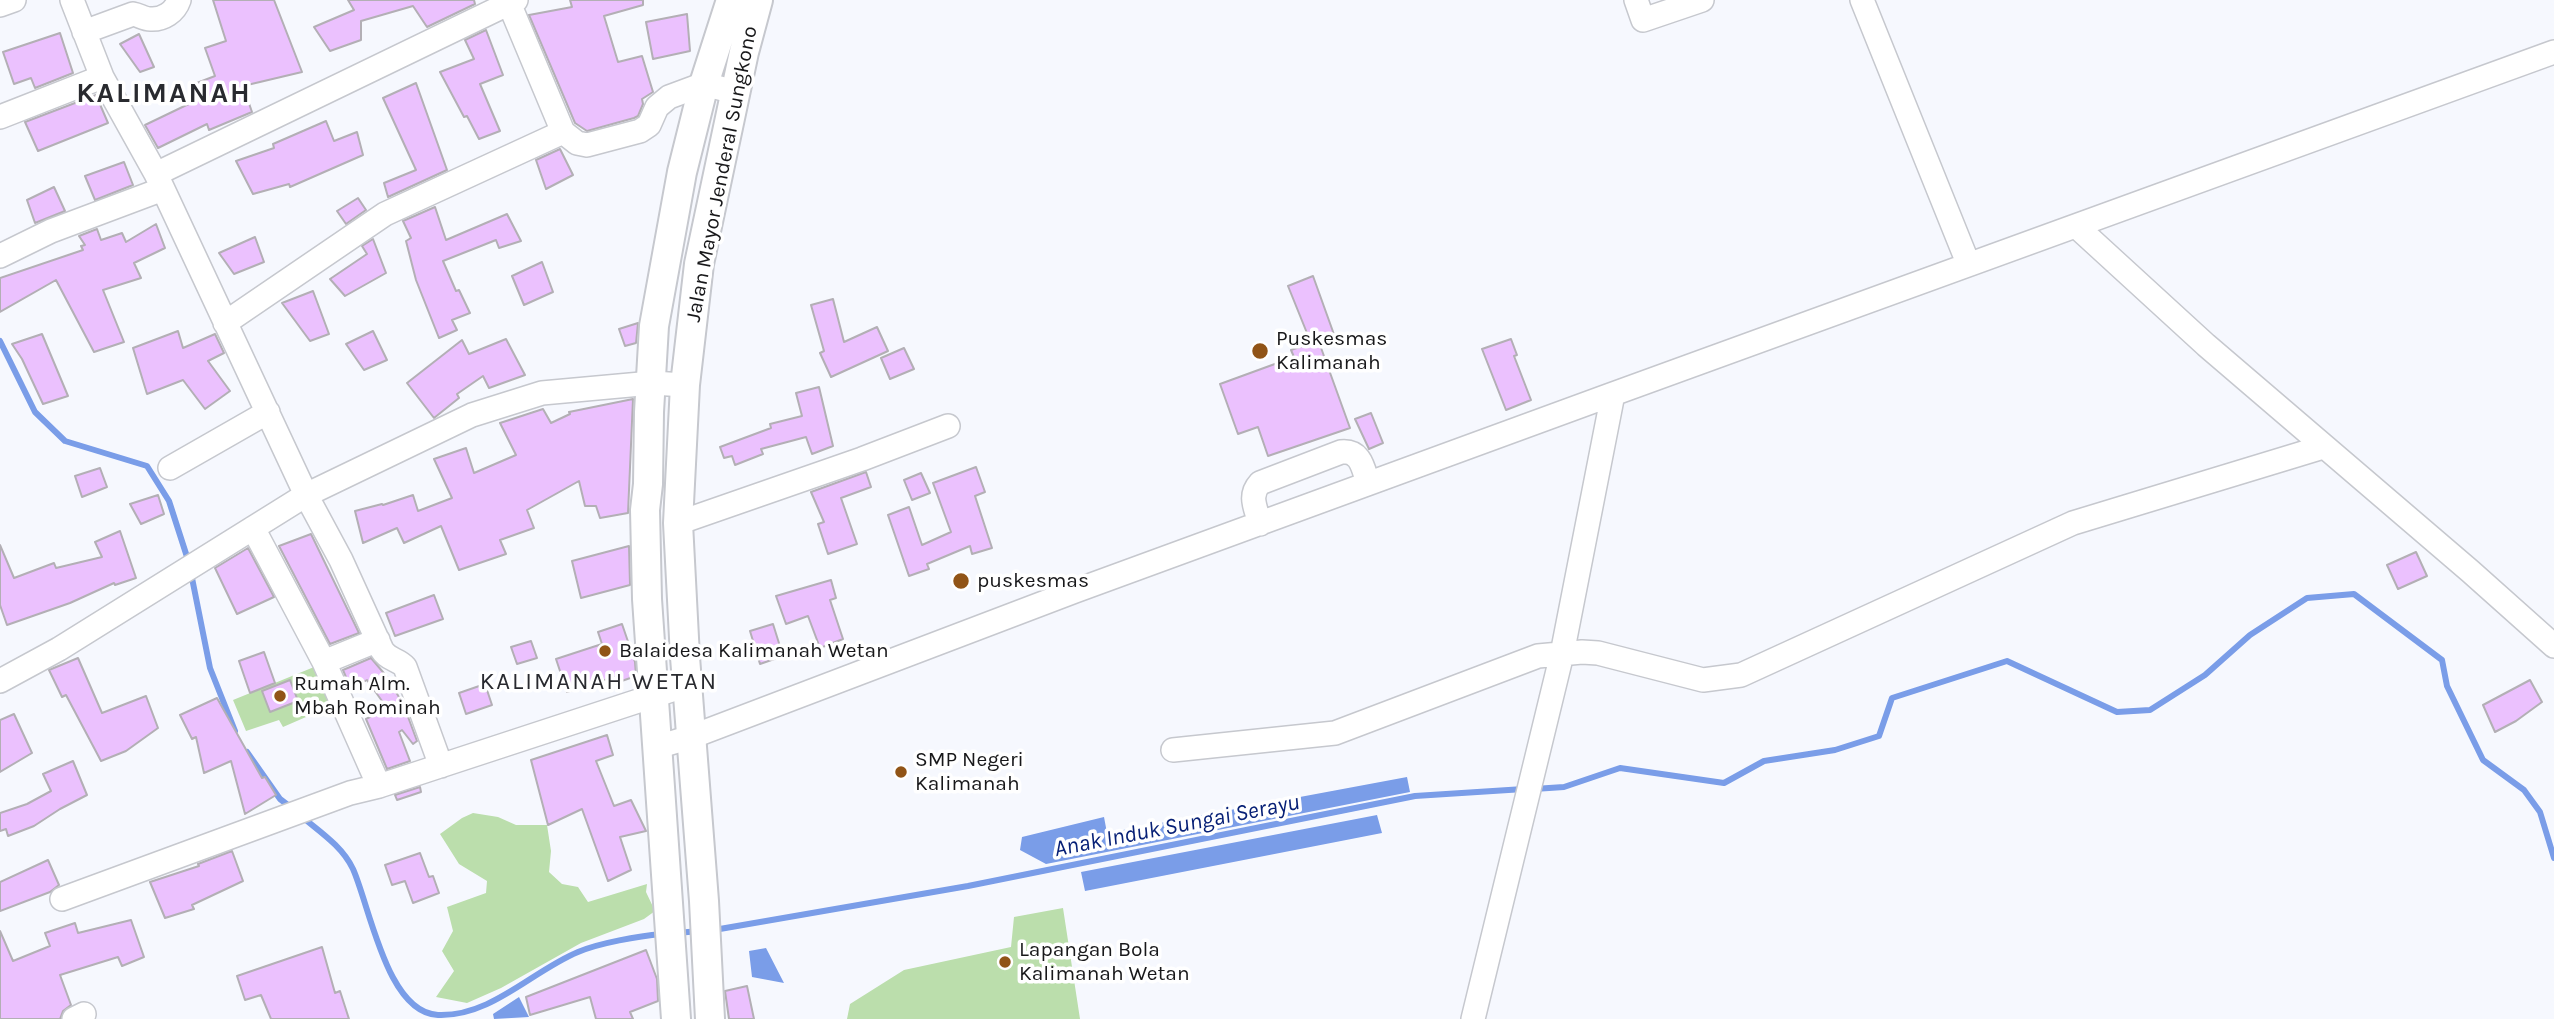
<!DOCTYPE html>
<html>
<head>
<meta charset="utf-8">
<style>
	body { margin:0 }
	canvas { display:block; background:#f6f8fe }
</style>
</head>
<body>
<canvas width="2554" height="1019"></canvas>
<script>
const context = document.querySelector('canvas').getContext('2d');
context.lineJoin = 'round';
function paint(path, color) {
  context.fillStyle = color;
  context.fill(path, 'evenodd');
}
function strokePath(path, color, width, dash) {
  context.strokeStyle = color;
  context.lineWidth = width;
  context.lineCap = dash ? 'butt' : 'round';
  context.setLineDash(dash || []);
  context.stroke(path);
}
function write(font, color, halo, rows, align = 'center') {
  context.font = font + ' Karla,sans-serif';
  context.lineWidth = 7;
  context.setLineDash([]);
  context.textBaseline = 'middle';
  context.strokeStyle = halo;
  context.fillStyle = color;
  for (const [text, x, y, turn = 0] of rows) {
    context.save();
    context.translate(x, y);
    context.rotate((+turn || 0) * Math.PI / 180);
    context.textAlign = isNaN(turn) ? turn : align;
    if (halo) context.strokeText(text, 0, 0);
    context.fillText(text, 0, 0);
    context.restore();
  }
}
const green = new Path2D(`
	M319,665L336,704L283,727L279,720L246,731L233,700Z
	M473,813L498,817L516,825H547L551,851L549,872L562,884L578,887L588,902L647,884L646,892L655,911L644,919L581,943L501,988L467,1003L436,997L454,971L442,951L453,931L447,907L486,893L487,881L459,864L440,834L462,818Z
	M1063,908L1080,1019H847L850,1004L904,970L1011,947L1014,917Z`);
const water = new Path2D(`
	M1407,777L1410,792L1046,864L1020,850L1022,837L1104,817L1107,833Z
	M1377,815L1382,833L1085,891L1081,872Z
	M766,948L784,983L752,977L749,951Z
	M519,997L529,1017L494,1019L493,1014Z`);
const stream = new Path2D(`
	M0,341L35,412L65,441L147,466L169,501L189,563
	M191,573L210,668L235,731
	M247,752L280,799L293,809
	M1534,789L1564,787L1620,768L1724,783L1764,761L1835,750L1879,736L1892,698L2007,661L2117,712L2150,710L2205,675L2250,635L2307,598L2354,594L2442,660L2447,686L2483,760L2524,790L2540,812L2554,858
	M301,816C320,832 342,846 353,869C370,907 387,1013 438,1015C491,1017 532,971 578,952C599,943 639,936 662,934
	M714,930L968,886L1415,796L1524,789
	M676,933L700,931`);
const building = new Path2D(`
	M213,0H274L302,72L243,86L252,112L209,130L207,124L158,148L145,125L197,100L189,86L215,76L205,48L226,41Z
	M348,0H474L475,4L427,27L413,6L361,21V40L330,51L314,27L354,10Z
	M570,0H643V5L604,16L618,62L642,56L653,92L642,99L643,104L638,116L634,118L587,131L575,123L529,15L572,7Z
	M687,14L690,51L653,59L646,22Z
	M486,30L503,75L480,84L500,131L479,139L467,116L464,117L440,72L474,59L465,40Z
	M60,33L73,73L35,88L31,78L14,84L3,52Z
	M139,34L154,67L140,72L120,44Z
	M416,83L447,170L388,197L384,183L416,170L383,98Z
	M96,95L108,123L38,151L25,122Z
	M326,121L334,141L357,132L363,155L290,187L289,184L253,194L236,161L274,148L273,144Z
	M560,149L573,175L546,189L536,160Z
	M124,162L133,185L95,200L85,176Z
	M54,187L65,211L35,223L27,200Z
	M358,198L366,210L346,224L337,211Z
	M435,207L446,240L507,214L521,241L499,248L496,240L443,261L456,291L459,290L470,313L452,320L457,330L439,338L416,280L406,241L411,238L403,221Z
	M156,224L165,248L134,263L141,278L103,290L124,342L94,352L56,280L0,312V278L83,250L81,246L85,245L79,236L97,229L101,240L122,233L126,242Z
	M255,237L264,262L234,274L219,253Z
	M373,239L386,273L345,296L330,279L367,254L362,246Z
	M542,262L553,292L524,305L512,276Z
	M1313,276L1336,340L1320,345L1350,428L1268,456L1258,427L1238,434L1220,384L1294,357L1291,350L1311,343L1288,286Z
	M313,291L329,334L310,341L282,303Z
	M833,299L844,342L877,327L888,351L831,377L820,353L824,351L811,305Z
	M638,323L636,343L625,346L619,329Z
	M178,331L183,348L215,334L224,353L208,361L230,391L205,409L183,380L147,394L133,348Z
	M373,331L387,360L364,370L346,344Z
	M42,334L68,396L43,404L22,359L12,344Z
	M506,339L525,375L489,388L483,376L457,394L459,398L434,418L407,383L462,340L469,354Z
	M1511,339L1517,355L1514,356L1531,400L1506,410L1482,349Z
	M904,348L914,369L890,379L881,358Z
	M819,387L833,446L812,454L806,437L761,449L763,454L735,465L732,456L724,458L720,447L771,428L770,424L802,416L796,393Z
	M633,399L628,513L600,518L596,506H585L579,481L527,510L534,528L500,540L506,554L459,570L441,526L404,543L397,528L363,543L355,511L382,504L383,505L413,495L418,511L452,498L434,459L466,448L474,473L516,455L500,423L543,409L551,423L570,414L569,412Z
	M1371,413L1383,443L1369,449L1355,419Z
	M976,467L985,492L975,496L992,548L972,554L970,546L927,564L929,569L909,576L888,515L909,507L922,545L951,532L933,483Z
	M100,468L107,487L82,497L75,476Z
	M866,472L871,487L841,498L857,544L828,554L818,524L824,522L811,492Z
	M921,473L930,493L912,500L904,480Z
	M158,495L164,514L141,524L130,504Z
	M120,531L136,578L115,585L114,583L70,603L7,625L0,605V545L14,578L54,563L56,568L102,557L95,542Z
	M311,534L359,633L330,644L279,546Z
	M629,546L630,585L581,598L572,561Z
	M248,548L274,597L237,614L215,568Z
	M2416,552L2427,576L2398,589L2387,565Z
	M831,580L836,598L830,600L843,639L820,648L808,616L786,624L776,596Z
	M434,595L443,619L395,636L386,613Z
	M622,624L635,662L636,676L616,683L614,677L567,692L556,659L602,644L598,632Z
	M773,624L783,656L760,664L750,631Z
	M531,641L537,658L517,664L511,647Z
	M264,652L275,683L250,693L239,661Z
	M78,658L102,713L146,696L158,728L126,751L101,761L66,695L62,697L49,670Z
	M371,658L388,678L404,706L417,741L413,744L402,730L399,732L410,761L387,769L366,719L387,708L367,680L351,689L343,670Z
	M290,680L298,701L270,712L262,691Z
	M2530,680L2542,702L2516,721L2495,732L2483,705Z
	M485,684L492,705L466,714L459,693Z
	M217,698L262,778L265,777L276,795L245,814L231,761L204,773L196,737L192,739L180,715Z
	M14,714L32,753L0,772V720Z
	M607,735L613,755L596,761L614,806L631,800L646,831L620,837L631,870L608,881L582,809L548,825L531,760Z
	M73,761L87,795L60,809L34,826L8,836L6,829L0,831V813L27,804L51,791L43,774Z
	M420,787L421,792L397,800L395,795Z
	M232,851L243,881L192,905L194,909L165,918L150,882L199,866L198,864Z
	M420,853L429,877L433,876L439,893L413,903L405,881L392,885L385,865Z
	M48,860L59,885L50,892L0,911V882Z
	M131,920L144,957L122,966L118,957L60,975L71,1005L63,1011L60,1019H0V931L13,961L50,946L45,933L75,923L78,933Z
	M322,947L335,993L340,991L349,1019H271L261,995L245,1000L237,976Z
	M646,950L657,979L658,1001L630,1012L633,1019H596L590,997L530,1015L526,997Z
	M747,986L754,1019H729L725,991Z`);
const minor = new Path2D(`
	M72,0L102,77L156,174L306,495L341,560L382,650C388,660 398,659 405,667L441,766
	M1636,0L1643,20L1702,0
	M1862,0L1968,263
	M509,3L563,132L577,143L587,145L640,131L649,125L657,107L669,97L704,84L735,92
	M0,5L14,0
	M84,32L133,14C139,15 144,19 150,19C163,20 175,12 179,0
	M0,117L102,77
	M156,174L516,0
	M2076,226L2206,345L2470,571L2554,646
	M0,256L51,231L163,189
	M225,323L385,214L563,132
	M170,468L268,412
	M678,523L862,459L948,426
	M1260,524C1256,508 1248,496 1260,483L1341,452C1361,450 1363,468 1368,483
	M253,528L324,662L379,786
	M324,662L378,640
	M0,681L59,649L306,495L472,415L542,393L652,383L685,385
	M657,747L691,737L1075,591L1613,394
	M1173,750L1335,733L1538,656L1582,652L1598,653L1703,680L1741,675L2073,523L2323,447
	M62,899L350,793L379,786L687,685
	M74,1019L84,1014
	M1473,1019L1562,654L1613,394L2554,52`);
const major = new Path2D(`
	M676,1019L647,599L645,510L648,484L649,412L654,326L682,172L704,84L731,0
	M710,1019L704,901L685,657L678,523L685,385L699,264L744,52L758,0`);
const markers = [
	[1260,351,9,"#915417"],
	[961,581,9,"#915417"],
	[605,651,7,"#915417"],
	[280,696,7,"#915417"],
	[901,772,7,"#915417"],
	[1005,962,7,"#915417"]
];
const streetNames = [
	["Jalan Mayor Jenderal Sungkono",722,174,-79]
];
const poiNames = [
	["Puskesmas",1276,339],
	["Kalimanah",1276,363],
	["puskesmas",977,581],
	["Balaidesa Kalimanah Wetan",619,651],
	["Rumah Alm.",294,684],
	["Mbah Rominah",294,708],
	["SMP Negeri",915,760],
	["Kalimanah",915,784],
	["Lapangan Bola",1019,950],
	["Kalimanah Wetan",1019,974]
];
const waterNames = [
	["Anak Induk Sungai Serayu",1177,826,-11]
];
const quarterNames = [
	["KALIMANAH WETAN",599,682]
];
const districtNames = [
	["KALIMANAH",164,94]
];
paint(green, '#bbdeac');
paint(water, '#7a9de8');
strokePath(stream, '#7a9de8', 6);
paint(building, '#ebc1fe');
strokePath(building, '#b3afb5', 2);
strokePath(minor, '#c6c8ce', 26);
strokePath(major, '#c6c8ce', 32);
strokePath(minor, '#fff', 23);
strokePath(major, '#fff', 28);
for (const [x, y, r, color] of markers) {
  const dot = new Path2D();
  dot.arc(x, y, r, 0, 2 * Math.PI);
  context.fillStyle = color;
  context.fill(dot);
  strokePath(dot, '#fff', 2.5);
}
write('21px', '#18181a', '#fff', streetNames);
write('21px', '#18181a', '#fff', poiNames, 'left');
write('italic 23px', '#072076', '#fff', waterNames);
context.letterSpacing = '2px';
write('24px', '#292a2f', '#fff', quarterNames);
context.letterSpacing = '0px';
context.letterSpacing = '2px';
write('bold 28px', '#292a2f', '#fff', districtNames);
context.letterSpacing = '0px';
</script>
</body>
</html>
